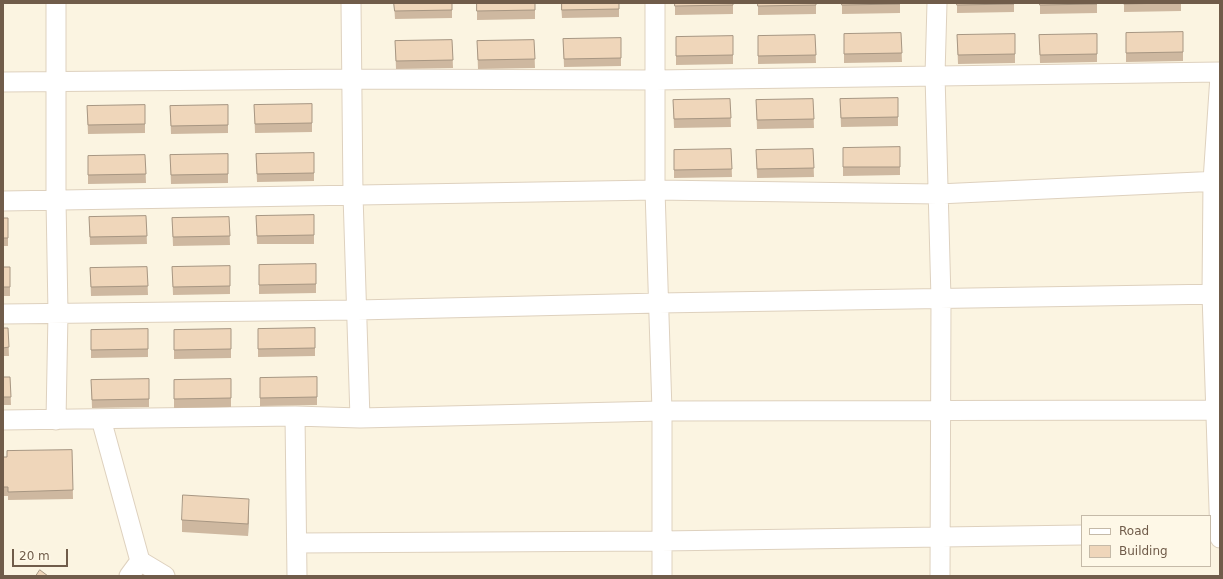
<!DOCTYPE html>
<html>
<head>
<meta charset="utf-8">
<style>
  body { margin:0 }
  #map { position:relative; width:1223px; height:579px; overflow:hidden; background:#fbf4e1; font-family:"DejaVu Sans",sans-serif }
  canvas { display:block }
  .frame { position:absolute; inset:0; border:4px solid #705c4a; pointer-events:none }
  .legend { position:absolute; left:1081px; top:515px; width:130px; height:52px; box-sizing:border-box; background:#fef8e7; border:1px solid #c5baa8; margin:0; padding:5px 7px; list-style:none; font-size:12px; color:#705c4a }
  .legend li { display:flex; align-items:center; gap:8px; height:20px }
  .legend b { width:20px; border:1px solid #c5baa8 }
  .scale { position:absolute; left:12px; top:549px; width:56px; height:18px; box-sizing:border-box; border:2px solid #705c4a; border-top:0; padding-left:5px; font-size:12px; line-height:14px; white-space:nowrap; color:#705c4a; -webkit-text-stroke:3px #fef8e7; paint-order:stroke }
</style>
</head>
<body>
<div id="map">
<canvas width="1223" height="579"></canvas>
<div class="frame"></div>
<ul class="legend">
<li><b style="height:5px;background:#fff"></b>Road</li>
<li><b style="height:11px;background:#efd6ba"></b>Building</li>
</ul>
<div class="scale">20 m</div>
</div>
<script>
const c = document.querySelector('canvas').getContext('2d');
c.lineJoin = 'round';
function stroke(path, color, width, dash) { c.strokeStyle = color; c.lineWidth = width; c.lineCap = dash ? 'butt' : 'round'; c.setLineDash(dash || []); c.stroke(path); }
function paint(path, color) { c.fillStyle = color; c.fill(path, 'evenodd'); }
const street = new Path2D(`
  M351,3l2,192 7,223
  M655,3v187l7,221v165
  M937,3l-2,72 6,224 -1,277
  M1220,76l-7,105 -1,113 8,244
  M3,82l348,-3 305,1 564,-8
  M3,201l652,-11 283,4 282,-13
  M3,314l354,-4 302,-7 561,-9
  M295,416l2,160
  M101,419l39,142 -11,15
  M3,420l292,-4 65,2 302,-7 558,-1
  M56,420l2,-107 -2,-113v-197
  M297,543l364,-2 421,-6
  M140,561l25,15`);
stroke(street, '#ded1be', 21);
stroke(street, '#fff', 19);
paint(new Path2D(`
  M394,3h58v15l-57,1z
  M477,3h58v16l-58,1z
  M561,3h58v14l-57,1z
  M675,3h58v11l-58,1z
  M758,3h58v11l-58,1z
  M842,3h58v10l-58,1z
  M957,3h57v9l-57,1z
  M1040,3h57v10l-57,1z
  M1124,3h57v8l-57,1z
  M1183,32v29l-57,1v-29z
  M901,33l1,29 -58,1v-29z
  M1015,34v29l-57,1 -1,-29z
  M1097,34v28l-57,1 -1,-28z
  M815,35l1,28 -58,1v-28z
  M733,36v28l-57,1v-28z
  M621,38v28l-57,1 -1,-28z
  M452,40l1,28 -57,1 -1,-28z
  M534,40l1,28 -57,1 -1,-28z
  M898,98v28l-57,1 -1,-28z
  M730,99l1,28 -57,1 -1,-28z
  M813,99l1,29 -57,1 -1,-29z
  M312,104v28l-57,1 -1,-28z
  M145,105v28l-57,1 -1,-28z
  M228,105v28l-57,1 -1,-28z
  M900,147v28l-57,1v-28z
  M731,149l1,28 -58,1v-28z
  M813,149l1,28 -57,1 -1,-28z
  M314,153v28l-57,1 -1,-28z
  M228,154v29l-57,1 -1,-29z
  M145,155l1,28 -58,1v-28z
  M314,215v29h-57l-1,-28z
  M146,216l1,28 -57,1 -1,-28z
  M229,217l1,28 -57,1 -1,-28z
  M3,218h5v28h-5z
  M316,264v29l-57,1v-29z
  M230,266v28l-57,1 -1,-28z
  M3,267h7v29h-7z
  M147,267l1,28 -57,1 -1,-28z
  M3,328h5l1,28h-6z
  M315,328v28l-57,1v-28z
  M148,329v28l-57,1v-28z
  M231,329v29l-57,1v-29z
  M3,377h7l1,28h-8z
  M317,377v28l-57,1v-28z
  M149,379v28l-57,1 -1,-28z
  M231,379v28l-57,1v-28z
  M72,450l1,49 -65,1v-4h-5v-39h4v-6z
  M249,511l-1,25 -66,-4v-12z`), '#ceb8a0');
paint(new Path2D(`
  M249,499v12l-1,25v-12z`), '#a79682');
const building = new Path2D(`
  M394,3h58v7l-57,1z
  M477,3h58v7l-58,1z
  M562,3h57v6l-57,1z
  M675,3h58v2l-58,1z
  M758,3h58v2l-58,1z
  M842,3h58v1l-58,1z
  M957,3h57v1l-57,1z
  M1040,3h57v1l-57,1z
  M1124,3h44l-44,1z
  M1183,32v20l-57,1v-20z
  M901,33l1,20 -58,1v-20z
  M1015,34v20l-57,1 -1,-20z
  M1097,34v20l-57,1 -1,-20z
  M815,35l1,20 -58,1v-20z
  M733,36v19l-57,1v-19z
  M621,38v20l-57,1 -1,-20z
  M452,40l1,20 -57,1 -1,-20z
  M534,40l1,19 -57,1 -1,-19z
  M898,98v19l-57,1 -1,-19z
  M730,99l1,19 -57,1 -1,-19z
  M813,99l1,20 -57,1 -1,-20z
  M312,104v19l-57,1 -1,-19z
  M145,105v19l-57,1 -1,-19z
  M228,105v20l-57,1 -1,-20z
  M900,147v20h-57v-19z
  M731,149l1,20 -58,1v-20z
  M813,149l1,19 -57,1 -1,-19z
  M314,153v20l-57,1 -1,-20z
  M228,154v20l-57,1 -1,-20z
  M145,155l1,19 -58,1v-19z
  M314,215v20l-57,1 -1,-20z
  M146,216l1,20 -57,1 -1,-20z
  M229,217l1,19 -57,1 -1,-19z
  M3,218h5v20h-5z
  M316,264v20l-57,1v-20z
  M230,266v20l-57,1 -1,-20z
  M3,267h7v20h-7z
  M147,267l1,19 -57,1 -1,-19z
  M3,328h5l1,19 -6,1z
  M315,328v20l-57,1v-20z
  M148,329v20l-57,1v-20z
  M231,329v20l-57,1v-20z
  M3,377h7l1,20h-8z
  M317,377v20l-57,1v-20z
  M149,379v20l-57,1 -1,-20z
  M231,379v19l-57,1v-19z
  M72,450l1,40 -65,2v-5h-5v-30h4v-6z
  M183,495l66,4 -1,25 -66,-4z
  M40,570l8,6h-12z`);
paint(building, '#efd6ba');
stroke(building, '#a79682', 1);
</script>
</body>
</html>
